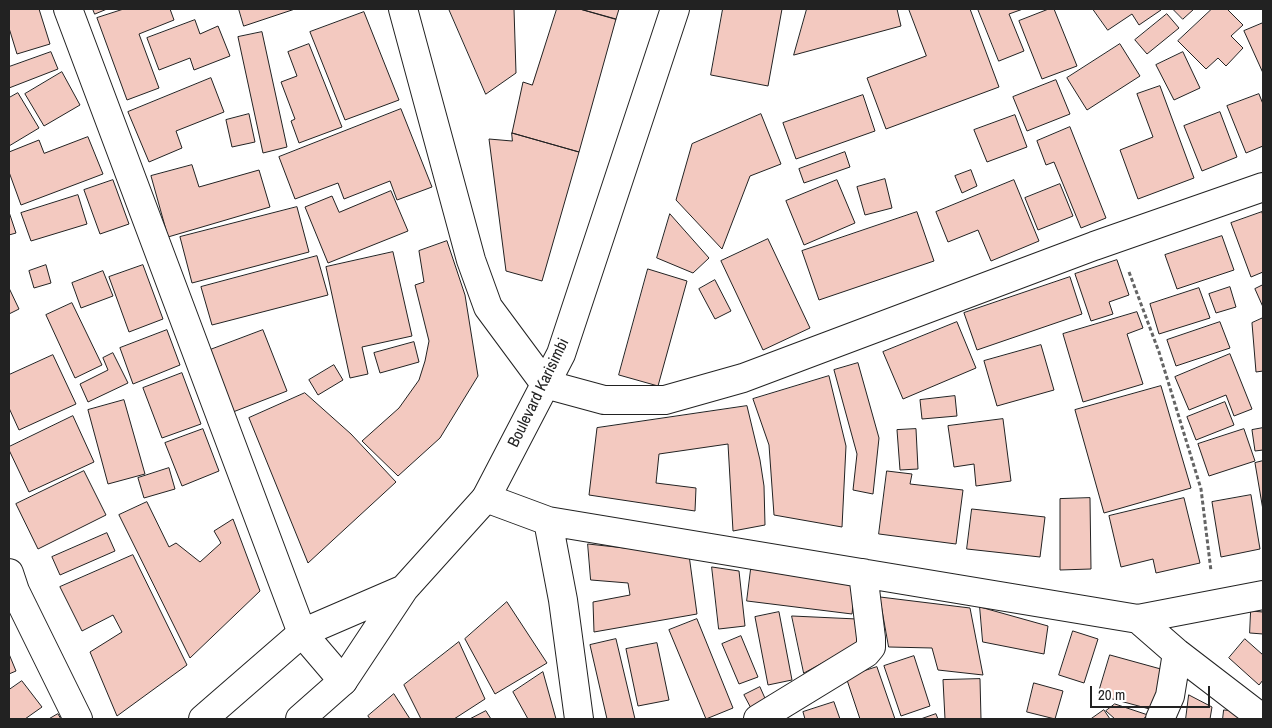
<!DOCTYPE html>
<html>
<head>
<meta charset="utf-8">
<style>
  body { margin:0 }
  #map { position:relative; width:1272px; height:728px; overflow:hidden; background:#fff; font-family:"Archivo Narrow",sans-serif }
  canvas { display:block }
  .frame { position:absolute; inset:0; border:10px solid #222; pointer-events:none }
  .scale { position:absolute; left:1090px; top:686px; width:120px; height:22px; box-sizing:border-box; border:2px solid #222; border-top:0; padding-left:6px; font-size:15px; line-height:18px; white-space:nowrap; color:#222; -webkit-text-stroke:4px #fff; paint-order:stroke }
</style>
</head>
<body>
<div id="map">
<canvas width="1272" height="728"></canvas>
<div class="frame"></div>
<div class="scale">20 m</div>
</div>
<script>
const c = document.querySelector('canvas').getContext('2d');
c.lineJoin = 'round';
function paint(path, color) { c.fillStyle = color; c.fill(path, 'evenodd'); }
function stroke(path, color, width, dash) { c.strokeStyle = color; c.lineWidth = width; c.lineCap = dash ? 'butt' : 'round'; c.setLineDash(dash || []); c.stroke(path); }
function label(font, color, halo, rows, align = 'center') {
  c.font = font + ' "Archivo Narrow",sans-serif'; c.lineWidth = 4; c.setLineDash([]); c.textBaseline = 'middle'; c.strokeStyle = halo; c.fillStyle = color; for (const [text, x, y, turn = 0] of rows) {
    c.save(); c.translate(x, y); c.rotate((+turn || 0) * Math.PI / 180); c.textAlign = isNaN(turn) ? turn : align; if (halo) c.strokeText(text, 0, 0); c.fillText(text, 0, 0); c.restore();
  }
}
const building = new Path2D(`
  M13,9h26l11,35 -33,10 -8,-26v-18z
  M93,9h14l-12,5z
  M124,9h46l4,11 -35,14 20,54 -32,12 -30,-82z
  M239,9h56l-51,17z
  M449,9h65l2,64 -30,21z
  M557,9h23l36,10 -37,133 -67,-19 11,-51 9,3z
  M580,9h39l-3,10z
  M723,9h59l-14,77 -57,-11z
  M807,9h90l4,17 -107,29z
  M909,9h61l29,78 -113,42 -19,-51 59,-22z
  M978,9h45l-14,5 15,37 -25,10z
  M1049,9h5l23,57 -35,13 -23,-58z
  M1093,9h66l2,1 -22,15 -7,-11 -24,16z
  M1173,9h21l-11,10z
  M1212,9h15l16,16 -12,11 12,12 -17,18 -8,-8 -12,11 -28,-28z
  M364,12l35,88 -54,20 -35,-88z
  M1167,14l12,14 -32,26 -12,-14z
  M195,20l5,14 18,-8 12,30 -36,14 -4,-12 -31,12 -12,-32z
  M1263,23v50l-19,-42z
  M262,32l25,115 -24,6 -25,-116z
  M309,44l33,83 -43,16 -8,-22 4,-2 -14,-37 16,-6 -9,-24z
  M1120,44l20,32 -53,34 -20,-32z
  M51,52l7,17 -49,19v-21z
  M1183,52l17,36 -26,12 -18,-35z
  M62,72l18,33 -36,21 -19,-32z
  M211,78l13,34 -48,19 6,17 -33,14 -21,-50z
  M1056,80l14,34 -43,17 -14,-34z
  M1160,86l34,92 -56,21 -18,-49 33,-13 -16,-43z
  M18,93l21,35 -30,18v-48z
  M1259,94l4,10v42l-17,7 -19,-47z
  M863,95l12,36 -79,28 -13,-36z
  M401,109l31,78 -35,13 -7,-19 -46,18 -6,-16 -43,16 -16,-42z
  M1220,112l17,45 -35,14 -18,-45z
  M249,114l6,28 -23,5 -6,-27z
  M761,114l20,50 -31,12 -28,73 -46,-49 16,-56z
  M1015,115l12,32 -40,15 -13,-32z
  M1070,127l36,91 -25,10 -27,-66 -8,3 -9,-24z
  M512,133l67,19 -37,129 -36,-10 -17,-132 23,2z
  M88,137l15,37 -82,31 -12,-33v-20l30,-12 5,13z
  M845,152l5,15 -46,16 -5,-14z
  M192,165l7,22 60,-17 11,37 -102,30 -17,-61z
  M971,170l6,16 -15,7 -7,-17z
  M885,179l7,29 -27,7 -8,-28z
  M113,180l16,44 -29,10 -16,-44z
  M837,180l18,43 -51,22 -18,-44z
  M1014,180l25,61 -48,20 -13,-31 -30,12 -12,-30z
  M1060,184l13,32 -35,14 -13,-32z
  M391,191l17,40 -80,32 -23,-56 27,-11 7,16z
  M78,195l9,29 -56,17 -10,-28z
  M297,207l12,45 -117,31 -12,-46z
  M9,212l7,21 -7,2z
  M917,212l17,49 -115,39 -17,-49z
  M1262,212l1,4v56l-12,5 -20,-54z
  M670,214l39,44 -16,15 -36,-15z
  M1222,236l12,34 -57,19 -12,-34z
  M768,239l42,89 -47,22 -42,-89z
  M447,241l18,54 13,81 -38,62 -42,38 -36,-35 37,-33 20,-28 6,-19 4,-20 -14,-56 9,-3 -5,-31z
  M393,252l19,84 -50,11 6,27 -18,4 -24,-111z
  M317,256l11,39 -116,30 -11,-38z
  M1117,260l12,35 -20,7 4,12 -22,7 -16,-47z
  M46,265l5,18 -17,5 -5,-17z
  M143,265l20,54 -34,13 -20,-55z
  M648,269l39,12 -29,105 -39,-11z
  M103,271l10,25 -32,12 -9,-25z
  M1070,277l12,37 -105,36 -13,-37z
  M715,280l16,31 -16,8 -16,-30z
  M1263,285v22l-8,-18z
  M1230,287l6,20 -20,6 -7,-19z
  M9,288l10,21 -10,5z
  M1199,288l11,30 -51,16 -9,-30z
  M72,303l30,62 -27,13 -29,-63z
  M1137,312l6,16 -16,6 16,50 -60,18 -20,-68z
  M1263,318v53l-7,1 -4,-49z
  M957,322l19,46 -73,31 -20,-47z
  M1220,322l10,26 -54,18 -9,-26z
  M167,330l13,35 -47,19 -13,-36z
  M263,330l24,61 -54,21 -23,-62z
  M414,342l5,20 -39,11 -6,-20z
  M1041,345l13,45 -57,16 -13,-45z
  M113,353l15,30 -40,19 -8,-18 28,-14 -5,-12z
  M1230,354l22,55 -18,7 -8,-21 -37,15 -14,-33z
  M53,355l23,49 -57,26 -10,-22v-33z
  M858,363l21,75 -6,56 -20,-4 4,-36 -23,-84z
  M334,365l9,15 -25,15 -9,-15z
  M182,373l19,51 -39,14 -19,-50z
  M829,376l17,70 -4,81 -68,-12 -5,-70 -16,-46z
  M1161,386l30,102 -87,25 -29,-103z
  M305,393l46,41 45,48 -88,81 -59,-145z
  M955,396l2,20 -35,3 -2,-19z
  M124,400l21,74 -37,10 -20,-74z
  M1225,402l9,23 -38,15 -9,-23z
  M747,406l13,54 4,26 1,39 -32,6 -5,-87 -69,10 -3,29 40,5 -1,23 -106,-16 8,-67z
  M73,416l21,46 -65,30 -20,-42v-3z
  M1003,419l8,62 -35,5 -2,-22 -20,3 -6,-41z
  M1263,428v22l-8,1 -3,-21z
  M203,429l16,42 -37,15 -17,-43z
  M916,429l2,40 -18,1 -3,-40z
  M1244,429l11,32 -46,15 -11,-32z
  M1263,461v49l-8,-47z
  M169,468l6,21 -31,9 -6,-20z
  M84,471l22,44 -68,34 -22,-45z
  M887,471l25,3 -2,10 53,6 -7,54 -77,-10z
  M1251,495l9,54 -39,8 -9,-55z
  M1090,498l1,71 -31,1v-71z
  M1184,498l16,65 -44,10 -3,-14 -32,8 -12,-51z
  M147,502l22,45 7,-4 24,19 21,-19 -7,-12 19,-12 27,72 -70,67 -71,-143z
  M972,509l73,8 -5,40 -73,-8z
  M107,533l8,18 -55,24 -8,-18z
  M588,544l101,11 8,59 -103,18 -1,-30 37,-7 -2,-12 -37,-3z
  M133,555l54,110 -70,51 -27,-64 32,-20 -9,-17 -31,16 -22,-44z
  M712,567l27,4 6,55 -26,3z
  M751,569l105,13 -4,32 -105,-13z
  M880,597l90,11 13,67 -45,-5 -6,-22 -43,-1z
  M507,602l40,61 -52,31 -30,-55z
  M980,607l68,19 -4,28 -61,-12z
  M1251,611l12,1v22l-13,-1z
  M779,612l13,68 -24,5 -13,-68z
  M792,616l65,3 4,23 -57,31z
  M697,619l36,89 -27,11 -37,-89z
  M1073,631l25,8 -14,44 -25,-8z
  M741,636l17,41 -19,7 -17,-40z
  M616,639l19,80h-28l-17,-74z
  M1245,639l18,16v25l-4,5 -30,-27z
  M459,642l26,57 -31,20h-33l-17,-34z
  M657,643l12,57 -31,6 -12,-57z
  M9,654l7,17 -7,3z
  M1110,655l58,16 -11,40 -59,-16z
  M914,656l16,50 -29,10 -17,-50z
  M877,667l18,52h-35l-14,-42z
  M543,672l13,47h-28l-15,-27z
  M980,679l1,40h-36l-2,-39z
  M22,681l20,26 -17,12h-16v-29z
  M1034,683l29,8 -8,28 -28,-7z
  M760,687l8,18 -15,7 -9,-17z
  M394,694l16,25h-40l-2,-3z
  M1189,695l23,12 -2,12h-24z
  M834,702l6,17h-35l-2,-7z
  M1115,704l33,11 -5,4h-28l-9,-8z
  M1104,710l6,9h-19z
  M1224,710l25,2 -1,7h-25z
  M486,711l5,8h-21z
  M58,714l3,5h-12z
  M936,714l2,5h-17z`);
paint(building, '#f3c9c0');
stroke(building, '#222', 1);
const minor = new Path2D(`
  M68,9l234,624 41,48
  M403,9l68,251 17,47 57,77 59,16h61l78,-22 351,-132 169,-59
  M486,498l62,23 590,98 125,-24
  M548,521l15,79 16,119
  M9,573l6,18 63,128
  M1138,619l39,34 86,66
  M758,719l108,-66 5,-6v-9l-8,-65
  M1160,719l10,-23 7,-43`);
const primary = new Path2D(`
  M203,719l99,-86 102,-44
  M300,719l43,-38 61,-92 82,-91 75,-144 114,-345`);
stroke(minor, '#222', 30);
stroke(primary, '#222', 30);
stroke(new Path2D(`
  M1129,272l30,80 42,137 10,82`), '#646464', 3, [4, 2.5]);
stroke(minor, '#fff', 28);
stroke(primary, '#fff', 28);
label('16px', '#222', '#fff', [
  ["Boulevard Karisimbi",539,393,-64]
]);
</script>
</body>
</html>
